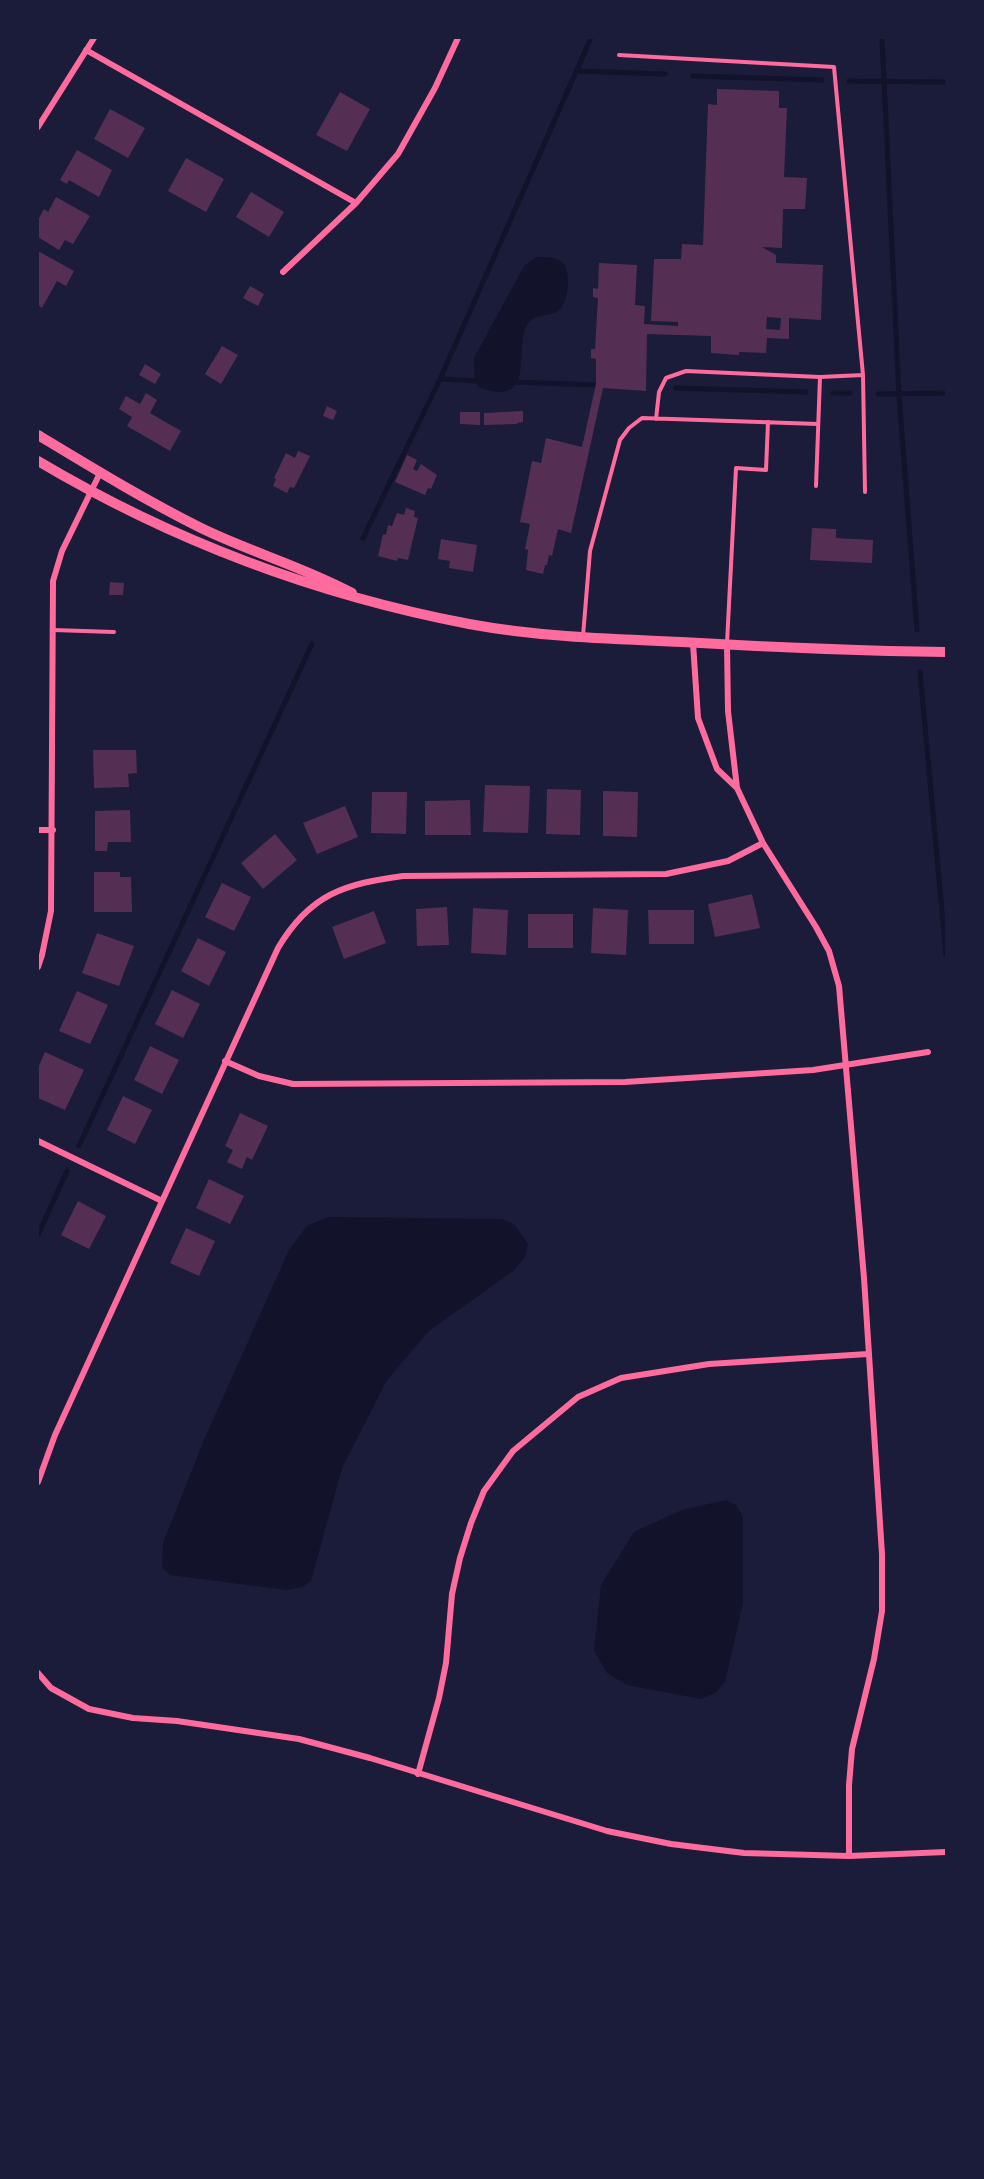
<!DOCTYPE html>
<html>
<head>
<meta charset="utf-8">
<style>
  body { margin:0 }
  #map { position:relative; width:984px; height:2179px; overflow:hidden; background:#1b1b3a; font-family:Montserrat,sans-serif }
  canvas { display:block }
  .frame { position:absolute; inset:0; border:39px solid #1b1b3a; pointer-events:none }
</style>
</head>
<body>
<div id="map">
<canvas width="984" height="2179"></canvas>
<div class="frame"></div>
</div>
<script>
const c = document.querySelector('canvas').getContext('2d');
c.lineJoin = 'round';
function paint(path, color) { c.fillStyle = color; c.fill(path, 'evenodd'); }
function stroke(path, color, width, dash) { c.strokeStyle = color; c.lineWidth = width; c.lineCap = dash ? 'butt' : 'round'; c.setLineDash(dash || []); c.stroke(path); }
paint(new Path2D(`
  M536,257c10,0 19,-1 27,6 8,8 6,40 -4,47 -9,8 -25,2 -32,15 -14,25 11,84 -49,62l-4,-12v-17l50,-92z
  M328,1217l174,2 12,5 14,20 -3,13 -12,14 -84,60 -42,49 -45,88 -31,113 -9,6 -15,3 -117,-15 -8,-8 1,-24 41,-103 85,-190 18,-24z
  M726,1500l10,5 7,12v86l-18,79 -10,11 -14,6 -74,-14 -20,-12 -13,-23 7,-65 33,-53 48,-22z`), '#12122b');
stroke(new Path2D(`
  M882,38l17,357 18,235
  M576,71l89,3
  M693,76l129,4
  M849,81l97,1
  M440,379l40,2
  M511,382l89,3
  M676,388l130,4
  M833,393h17
  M878,394l68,-1
  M363,538l77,-159 151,-341
  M920,672l26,283
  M79,1146l233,-502
  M38,1235l29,-64`), '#12122b', 5);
paint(new Path2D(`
  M717,89l62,2v17h8l-3,69 23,1 -2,31h-22l-1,39 -20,-1 14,8v8l47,2 -2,55 -32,-2v21l-22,-1 -1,15 -27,-1v3l-28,-2v-17l-64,-2 -1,57 -43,-3 -32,145 -13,-4 -6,27 -3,-1 -2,10h-2l-2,9 -17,-4 2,-20 -3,-1 5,-25 -10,-2 12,-61 9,2 5,-25 36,9 14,-63v-25l-5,-1v-9h4l3,-51 -5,-1v-9l5,1 1,-26 38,2 -2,40 10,1 -1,18 34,2v-4l-27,-1 3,-62h27l1,-15 21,1 5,-141 9,1zM767,317l14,1 -1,12 -14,-1z
  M340,92l30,17 -23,42 -31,-16z
  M110,109l35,19 -17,30 -34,-19z
  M77,150l35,20 -13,27 -30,-17 -2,4 -7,-4z
  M186,158l38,21 -18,33 -38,-21z
  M251,192l33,20 -15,25 -33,-20z
  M56,197l34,19 -17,28 -8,-4 -6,10 -21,-13v-17l6,-11 4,3z
  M38,251l36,20 -8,15 -9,-5 -15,27 -4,-3z
  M250,286l14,8 -6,12 -15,-8z
  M222,346l16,9 -17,29 -16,-10z
  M145,364l16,10 -6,10 -16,-9z
  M146,393l11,7 -7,13 31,18 -11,20 -43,-25 5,-9 -13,-8 7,-13 14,8z
  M327,406l10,5 -4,9 -10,-4z
  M523,411v11l-6,1v1l-33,1v-12z
  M460,412h20v13l-20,-1z
  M298,451l12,5 -16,32 -4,-1 -3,6 -14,-7 3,-7 -2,-1 12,-25 9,5z
  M407,455l10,5 -4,9 4,2 4,-7 16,11 -6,14 -3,-1 -3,7 -30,-13z
  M406,508l9,3 -1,6 4,1 -10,42 -10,-2 -1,3 -19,-5 5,-22 3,1 2,-10 4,1 5,-13 7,2z
  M812,528l24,1v9l37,2 -1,23 -62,-3z
  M441,539l36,6 -4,27 -24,-4 1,-7 -12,-2z
  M110,582l14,1 -1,12h-14z
  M93,750h43l1,23 -9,1 1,13 -35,1z
  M485,785l45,1 -2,47 -45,-1z
  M547,789l34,1 -1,45 -34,-1z
  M603,791l35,1 -1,45 -34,-1z
  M372,792h35l-1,42 -35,-1z
  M470,800l1,35h-46v-34z
  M345,806l13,31 -41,17 -14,-31z
  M130,810l1,32h-23l-1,9h-12v-40z
  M275,834l22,26 -34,29 -22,-26z
  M94,872h26v5h11l1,35h-38z
  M222,883l29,14 -17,34 -29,-14z
  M752,894l8,34 -45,9 -7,-33z
  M447,907l2,38 -32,1 -1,-37z
  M473,908l35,2 -2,45 -35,-2z
  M593,908l35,2 -2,45 -35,-2z
  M648,910h46v34h-45z
  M374,911l12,32 -42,16 -12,-32z
  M528,914h45v34h-45z
  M97,933l37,13 -15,40 -37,-13z
  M198,938l28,14 -17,34 -28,-15z
  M172,990l28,14 -17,34 -28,-14z
  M77,991l31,14 -18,39 -31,-13z
  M150,1046l29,14 -17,34 -28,-14z
  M45,1052l39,18 -19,40 -27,-12v-30z
  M123,1096l29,14 -17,34 -28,-14z
  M240,1113l28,13 -16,34 -5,-3 -5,12 -15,-7 6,-12 -8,-4z
  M209,1179l35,17 -14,28 -34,-16z
  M78,1201l28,15 -17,33 -28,-14z
  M186,1228l29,13 -16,35 -29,-13z`), '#542f53');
stroke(new Path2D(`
  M619,55l215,12 29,308 2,117
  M656,419l3,-27 7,-14 20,-7 134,6 43,-2
  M816,486l4,-109
  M53,630l61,2
  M583,636l7,-85 30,-111 9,-12 13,-10 176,6
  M727,643l9,-175 30,2 2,-48`), '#ff6b9d', 4);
stroke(new Path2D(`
  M86,50l270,153
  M38,127l56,-89
  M283,272l73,-69 42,-49 37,-66 23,-50
  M693,643l5,75 19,51 20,19
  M727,645l1,66 9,77 26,55 53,84 13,24 10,35 25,292 18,276v57l-8,48 -22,90 -3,36v71
  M38,830h15
  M38,967l4,-12 9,-44 2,-330 9,-30 38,-78
  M225,1061l34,15 34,8 332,-2 188,-12 115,-18
  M38,1141l124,60
  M38,1482l17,-47 223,-487c32,-54 66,-64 125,-72l263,-2 62,-13 35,-18
  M38,1673l13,15 38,21 44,9 44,3 122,18 71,19 237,73 64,13 73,9 105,3 97,-4
  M418,1774l21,-76 7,-35 6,-69 8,-36 11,-35 13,-32 29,-40 65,-54 43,-19 88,-14 159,-10`), '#ff6b9d', 6);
stroke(new Path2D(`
  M38,435c53,32 107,65 163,93 49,24 103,39 151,65
  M38,461c133,79 279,134 431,163 70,13 142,15 213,18 88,5 176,9 264,10`), '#ff6b9d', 10);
</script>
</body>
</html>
